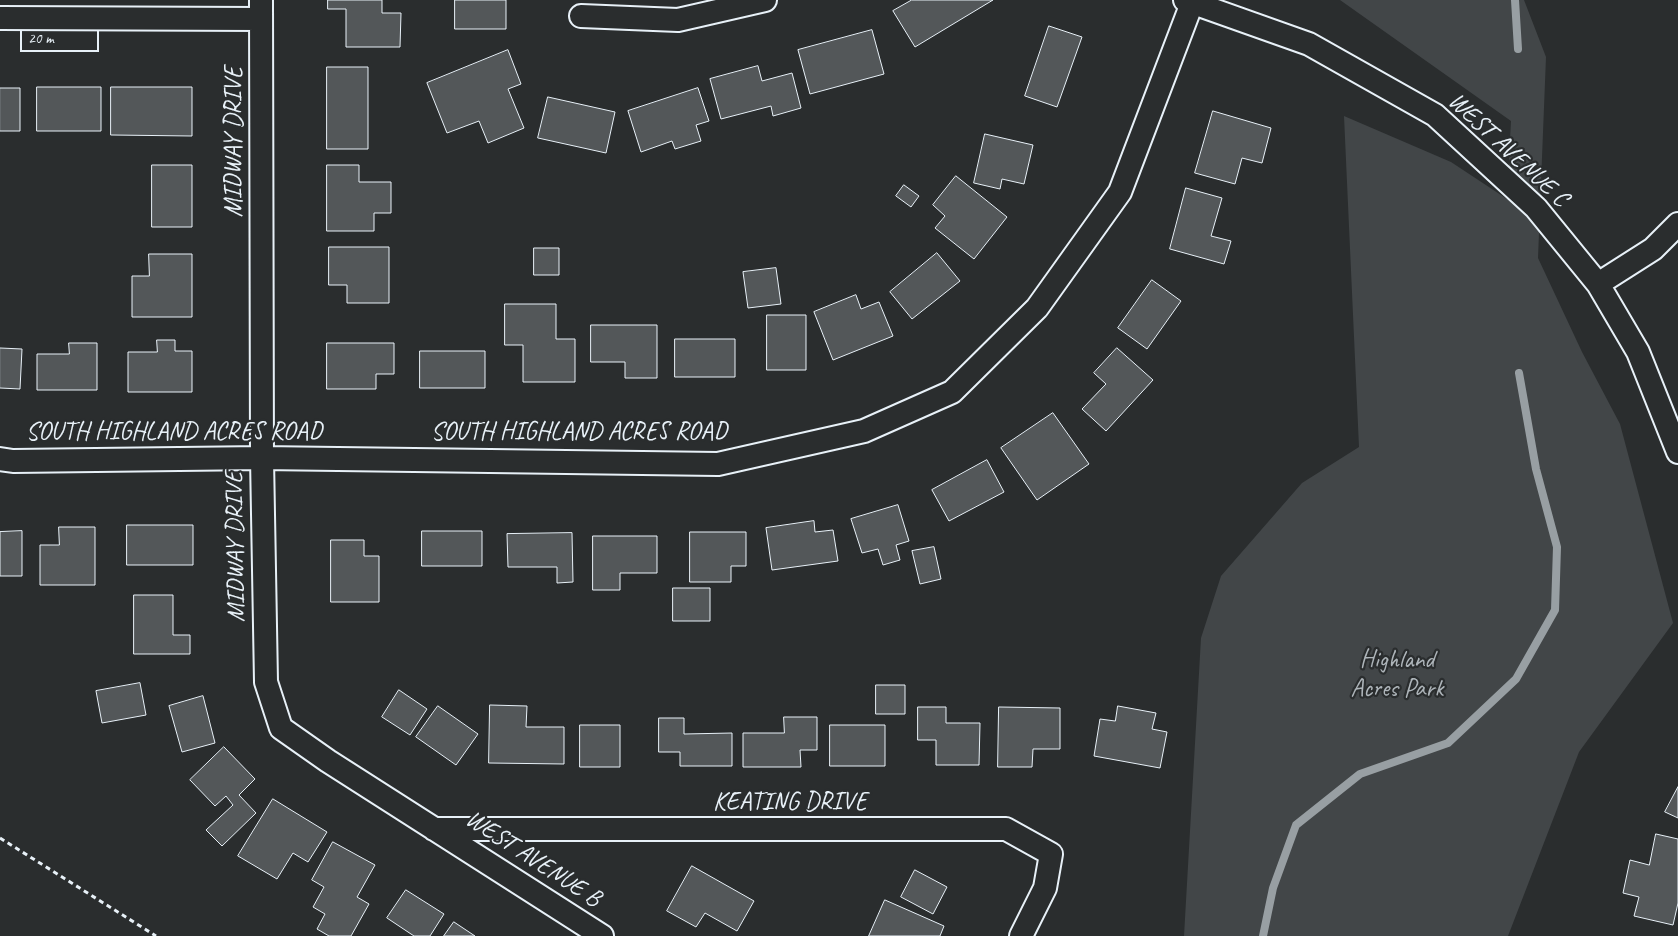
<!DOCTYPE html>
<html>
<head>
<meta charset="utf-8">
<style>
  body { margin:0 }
  #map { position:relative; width:1678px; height:936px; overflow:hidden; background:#2a2d2e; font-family:Caveat,sans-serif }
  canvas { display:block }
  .scale { position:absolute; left:20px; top:30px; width:79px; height:22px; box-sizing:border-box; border:2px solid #e8f1f8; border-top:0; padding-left:6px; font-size:15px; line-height:18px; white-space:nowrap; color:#e8f1f8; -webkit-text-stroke:4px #2a2d2e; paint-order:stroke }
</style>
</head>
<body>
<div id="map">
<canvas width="1678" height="936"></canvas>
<div class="scale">20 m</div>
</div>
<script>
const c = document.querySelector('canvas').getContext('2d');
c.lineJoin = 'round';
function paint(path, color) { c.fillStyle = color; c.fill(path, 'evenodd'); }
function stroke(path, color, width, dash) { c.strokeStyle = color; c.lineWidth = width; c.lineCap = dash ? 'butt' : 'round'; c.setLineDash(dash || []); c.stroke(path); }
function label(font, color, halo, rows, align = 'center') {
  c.font = font + ' Caveat,sans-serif'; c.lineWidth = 4.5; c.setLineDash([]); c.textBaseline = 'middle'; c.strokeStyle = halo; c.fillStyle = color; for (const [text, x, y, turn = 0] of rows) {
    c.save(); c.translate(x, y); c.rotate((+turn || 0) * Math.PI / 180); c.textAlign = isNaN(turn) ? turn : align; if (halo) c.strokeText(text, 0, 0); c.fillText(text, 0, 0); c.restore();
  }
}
paint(new Path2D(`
  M1340,0h184l22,57 -8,201 44,94 38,72 53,199 -94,129 -71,184h-324l17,-298 20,-62 81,-93 57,-36 -15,-331 107,46 56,37 4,-78z`), '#424648');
stroke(new Path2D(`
  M1515,0l3,49
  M1263,936l10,-48 23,-63 64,-51 88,-31 68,-64 39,-69 2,-63 -21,-78 -17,-96`), '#989fa3', 8);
const building = new Path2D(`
  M328,0h54v13h19l-1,34h-54v-38h-18z
  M455,0h51v29h-51z
  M912,0h81l-78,47 -22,-36z
  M1049,26l33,11 -25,70 -32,-11z
  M872,30l12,44 -74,20 -12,-44z
  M508,50l13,34 -13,5 16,39 -36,15 -9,-22 -32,12 -20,-50z
  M758,66l4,15 30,-8 9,35 -28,8 -2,-10 -50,13 -11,-40z
  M327,67h41v82h-41z
  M37,87h64v44h-64z
  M111,87h81v49l-81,-1z
  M0,88h20v43h-20z
  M698,88l11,33 -13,4 5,16 -26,8 -3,-8 -31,11 -13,-41z
  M548,97l67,15 -9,41 -68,-15z
  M1213,111l58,17 -9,35 -20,-5 -7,26 -40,-11z
  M985,134l48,11 -9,39 -22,-5 -2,10 -26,-6z
  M152,165h40v62h-40z
  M327,165h32v17h32v31h-17v18h-47z
  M956,176l51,41 -33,42 -39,-31 10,-12 -12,-11z
  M904,185l15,11 -8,11 -15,-11z
  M1186,188l36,10 -11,38 20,5 -7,23 -54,-15z
  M329,247h60v56h-42v-18h-18z
  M534,248h25v27h-25z
  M937,253l23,28 -48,38 -22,-27z
  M149,254h43v63h-60v-41h17z
  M776,268l5,36 -33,4 -5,-36z
  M1152,280l29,21 -34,48 -29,-21z
  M856,295l5,14 18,-7 14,34 -60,24 -19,-48z
  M505,304h51v35h19v43h-52v-37h-18z
  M767,315h39v55h-39z
  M591,325h66v53h-32v-16h-34z
  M675,339h60v38h-60z
  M157,340h18v11h17v41h-64v-40h29z
  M69,343h28v47h-60v-36h32z
  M327,343h67v31h-18v15h-49z
  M0,348l22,1 -2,40 -20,-1z
  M1117,348l36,32 -47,51 -24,-22 24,-25 -12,-11z
  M420,351h65v37h-65z
  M1053,413l36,51 -52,36 -36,-52z
  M987,460l17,32 -55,29 -17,-31z
  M898,505l11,36 -13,4 4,15 -17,5 -5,-16 -16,4 -11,-34z
  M814,521l1,11 18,-2 5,31 -66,9 -6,-42z
  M127,525h66v40h-66z
  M59,527h36v58h-55v-40h19z
  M22,531v45h-22v-44z
  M422,531h60v35h-60z
  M690,532h56v34h-15v16h-41z
  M572,533l1,49 -16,1v-16h-49l-1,-33z
  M593,536h64v37h-37v17h-27z
  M331,540h33v16h15v46h-48z
  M934,547l7,32 -21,5 -8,-33z
  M673,588h37v33h-37z
  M134,595h39v40h17v19h-56z
  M140,683l6,32 -44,8 -6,-32z
  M876,685h29v29h-29z
  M399,690l28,19 -17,26 -28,-18z
  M203,696l12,47 -33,9 -13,-46z
  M490,705l37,1 -1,21h38v37l-75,-1z
  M438,706l40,28 -22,31 -40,-28z
  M1118,706l38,7 -4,16 15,3 -7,36 -66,-12 6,-37 15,2z
  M918,707h28v16h34l-1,42h-43v-25h-18z
  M999,707l61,1v41h-27l-1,18h-34z
  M784,717h33v33h-17l1,17h-58v-34h41z
  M659,718h25v16l48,-1v33h-52v-14h-21z
  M580,725h40v42h-40z
  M830,725h55v41h-55z
  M224,747l31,32 -16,16 17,18 -34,33 -16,-16 27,-25 -7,-9 -11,10 -25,-26z
  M1678,787v31l-13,-6z
  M273,799l54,33 -19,30 -15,-9 -16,26 -39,-23z
  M1656,834l22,5v64l-5,22 -39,-9 5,-19 -16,-4 7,-33 19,5z
  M333,842l42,23 -18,32 12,7 -18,32h-22l-12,-7 8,-15 -12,-7 11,-20 -12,-7z
  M692,866l62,35 -17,30 -32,-18 -9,14 -29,-16z
  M915,870l32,17 -14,27 -32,-17z
  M406,890l38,24 -14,22h-16l-27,-18z
  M885,900l59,26 -4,10h-71z
  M454,922l21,14h-31z`);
paint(building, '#535759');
stroke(building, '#e8f1f8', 1);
const street = new Path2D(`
  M261,0l1,458 4,224 15,46 47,33 274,175
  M1185,0l124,44 126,71 101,93 62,76 40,68 40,100
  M581,16l97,4 87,-20
  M0,18l261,1
  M1598,284l55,-35 25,-25
  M0,459l13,2 249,-3 456,6 146,-33 88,-39 85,-84 83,-116 72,-189
  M434,829h572l45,25 -6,34 -24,48`);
stroke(street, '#e8f1f8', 26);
stroke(new Path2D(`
  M0,838l156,98`), '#e8f1f8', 3, [5, 4]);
stroke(street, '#2a2d2e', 22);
label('25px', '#e8f1f8', '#2a2d2e', [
  ["MIDWAY DRIVE",234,142,-90],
  ["WEST AVENUE C",1508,150,43],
  ["SOUTH HIGHLAND ACRES ROAD",174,432],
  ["SOUTH HIGHLAND ACRES ROAD",579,432],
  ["MIDWAY DRIVE",236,547,-91],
  ["KEATING DRIVE",790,802],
  ["WEST AVENUE B",533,859,33]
]);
label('25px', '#aeb5ba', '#2a2d2e', [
  ["Highland",1397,660],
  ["Acres Park",1397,689]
]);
</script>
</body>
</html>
